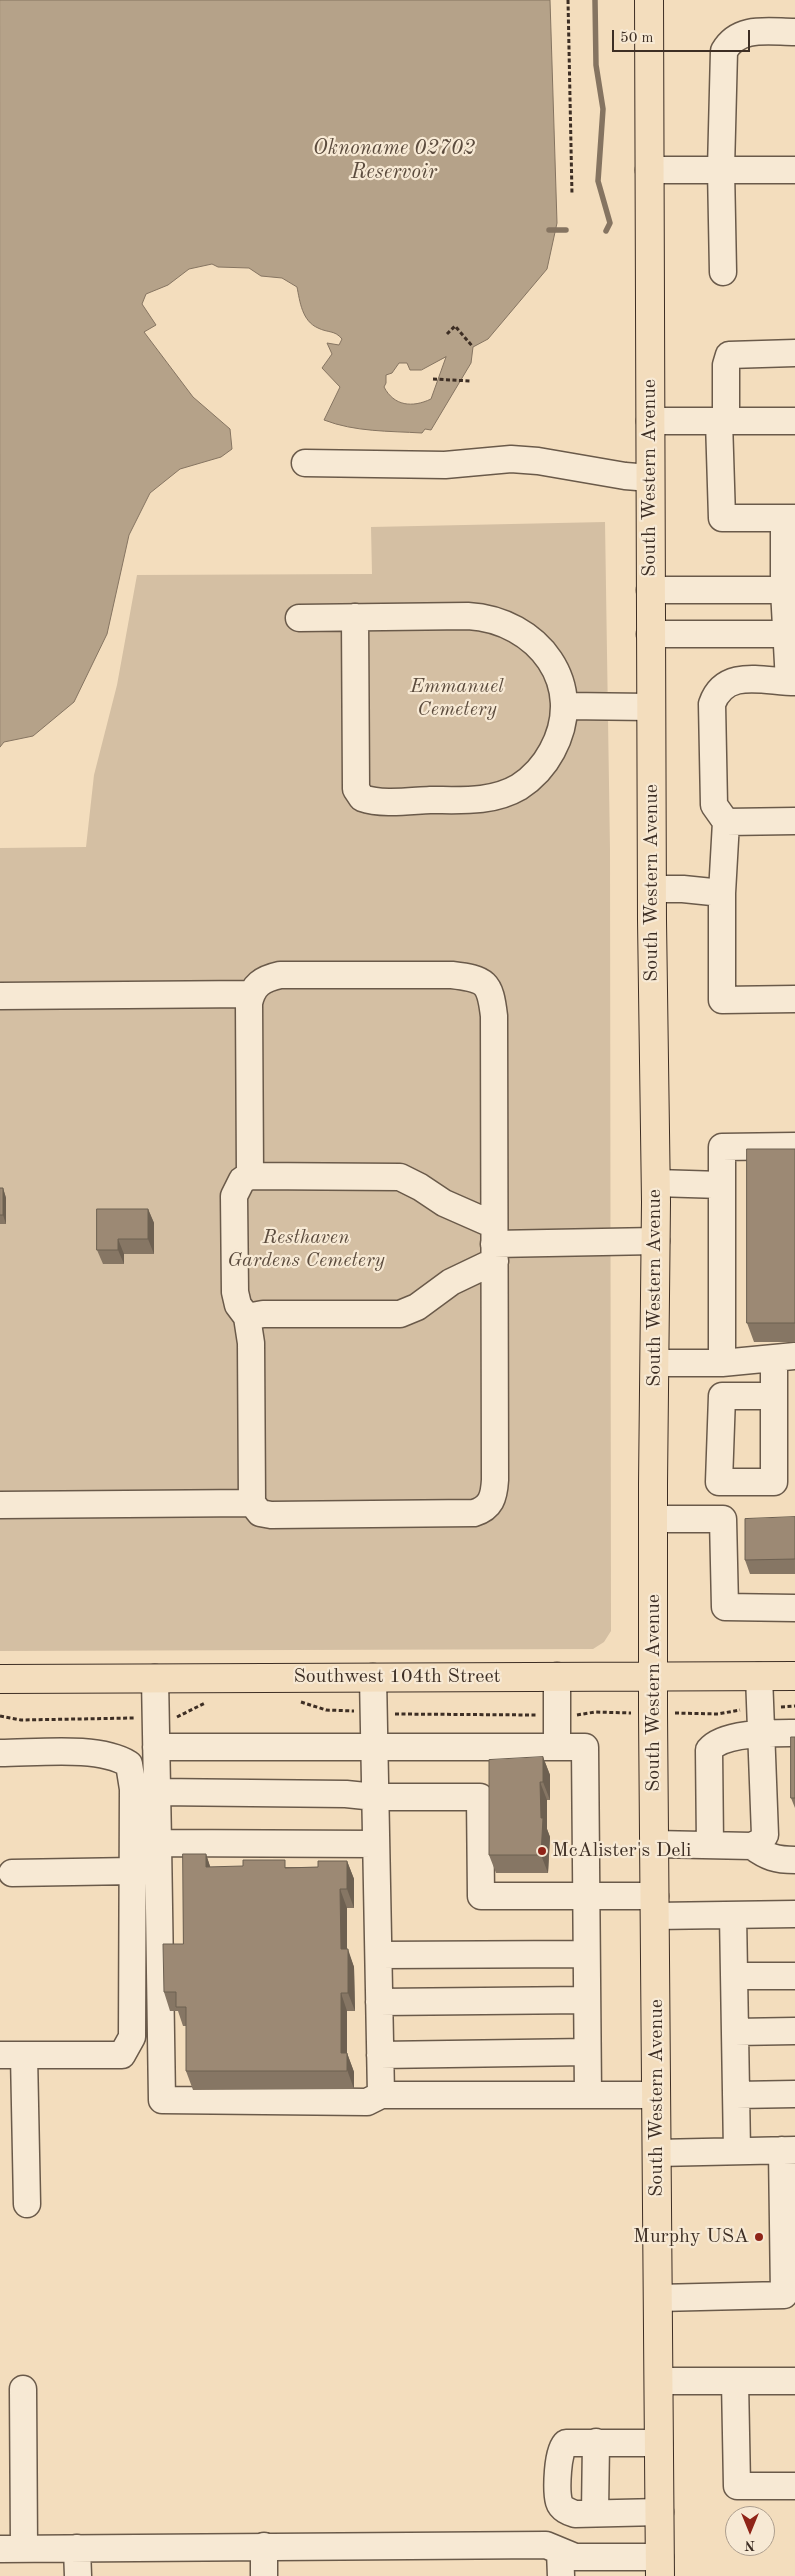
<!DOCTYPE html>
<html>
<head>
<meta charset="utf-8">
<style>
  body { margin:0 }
  #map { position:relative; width:795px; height:2576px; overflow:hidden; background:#f3ddbd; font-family:"Old Standard TT",serif }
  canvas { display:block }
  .north { position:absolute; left:725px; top:2506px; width:50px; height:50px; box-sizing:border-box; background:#f7e9d4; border:1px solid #ad9e8e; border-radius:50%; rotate:180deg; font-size:14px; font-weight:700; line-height:20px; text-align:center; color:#3d2e24 }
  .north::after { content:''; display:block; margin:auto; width:18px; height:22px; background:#8f2418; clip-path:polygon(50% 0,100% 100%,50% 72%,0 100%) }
  .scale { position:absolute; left:612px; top:30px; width:138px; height:22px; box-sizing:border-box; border:2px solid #3d2e24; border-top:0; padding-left:6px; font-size:15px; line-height:18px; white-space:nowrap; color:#3d2e24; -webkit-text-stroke:4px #f7e9d4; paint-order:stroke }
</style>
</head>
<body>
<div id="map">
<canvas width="795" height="2576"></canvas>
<div class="north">N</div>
<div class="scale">50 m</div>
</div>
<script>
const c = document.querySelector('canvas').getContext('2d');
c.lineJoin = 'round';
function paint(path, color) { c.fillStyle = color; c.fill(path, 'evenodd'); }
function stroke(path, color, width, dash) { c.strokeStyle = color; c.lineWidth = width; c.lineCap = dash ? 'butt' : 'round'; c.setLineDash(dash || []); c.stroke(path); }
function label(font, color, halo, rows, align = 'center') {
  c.font = font + ' "Old Standard TT",serif'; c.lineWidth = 4.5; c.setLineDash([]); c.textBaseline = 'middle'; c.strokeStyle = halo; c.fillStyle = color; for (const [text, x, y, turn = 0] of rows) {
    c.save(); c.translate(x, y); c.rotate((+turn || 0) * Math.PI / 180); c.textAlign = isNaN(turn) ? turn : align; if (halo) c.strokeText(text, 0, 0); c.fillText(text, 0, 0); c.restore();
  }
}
paint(new Path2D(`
  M605,522l5,328 1,781 -7,11 -11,7 -593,2v-803l86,-1 8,-72 23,-90 20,-110 235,-1 -1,-47z`), '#d4bfa3');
const water = new Path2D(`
  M0,0h550l7,223 -10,46 -59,70 -15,8 -2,16 -40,67 -6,-1 -3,4c-33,-2 -67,-1 -98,-13l16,-33 -18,-19 10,-14 -5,-11 12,2 3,-6c-7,-9 -14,-6 -24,-11 -16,-7 -18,-26 -21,-41l-15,-9 -21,-2 -12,-8 -31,-1 -6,-3 -23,5 -21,16 -22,9 -4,10 14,21 -12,7 49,65 37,32 2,20 -11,8 -41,12 -30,24 -21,42 -22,99 -33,68 -41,34 -29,6 -4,5zM446,357l-15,42c-19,9 -37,7 -47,-12l2,-4v-8l6,-2 7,-10h8l3,7h11z`);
paint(water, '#b5a289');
stroke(water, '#857461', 1);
stroke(new Path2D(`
  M595,0l1,65 7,44 -5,72 12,42 -4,8
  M549,230h17`), '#857461', 5.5);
const minor = new Path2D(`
  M649,170h146
  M723,272l-2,-103 3,-118c15,-26 45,-19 71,-19
  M650,421h145
  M719,421l3,97h73
  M726,421v-56l3,-10 66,-2
  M305,463l140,2 66,-6 27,2 87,15 25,2
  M784,518v72l5,92
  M650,590h145
  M299,618l169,-2c70,4 120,69 84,135 -8,15 -19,27 -33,36 -27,16 -59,13 -89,13 -21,1 -48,5 -68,-2l-6,-9 -1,-172
  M650,634h145
  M565,706l86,1
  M726,822l-12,-17 -2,-101c13,-37 53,-22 83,-22
  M652,889h31l39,4 4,-71 69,-1
  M722,893v107l73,-1
  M0,996l251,-2
  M250,1176l-1,-173c4,-18 13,-24 31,-28h172c34,4 38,7 42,41l1,464c-1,17 -4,28 -21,33l-203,2 -11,-2 -8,-10 -1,-160 -4,-26 -9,-12 -3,-13 -1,-96 8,-16 8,-4 150,1 20,10 24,16 50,22
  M656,1183l65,2
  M494,1244l162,-3
  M247,1317l16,-3h137l17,-7 34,-25 44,-21
  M774,1358v124h-55l3,-86h52
  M655,1363h67l73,-7
  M722,1363v-216l73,-1
  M0,1505l252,-2
  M653,1519h70l2,88 70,1
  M557,1676v71h28l3,348
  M373,1677l8,418h275
  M155,1678l3,165 218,1
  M156,1747h401
  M0,1753c37,0 98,-8 129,11l4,25 -1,248 -10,18h-122
  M157,1792l189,2 29,3h105l1,99h174
  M158,1843l4,257 205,2 14,-7
  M654,1844l98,2 8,-4 5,-7 -6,-159
  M710,1845l-1,-95c14,-18 64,-17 86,-17
  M752,1846c15,11 24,14 43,14
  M12,1873l121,-2
  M733,1915l4,236
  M655,1916l140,-2
  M379,1955l207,-1
  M734,1976h61
  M379,2002l208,-2
  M735,2032l60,-1
  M24,2055l3,149
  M380,2055l207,-3
  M736,2095l59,-1
  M657,2153l138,-3
  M658,2298l126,-3 -2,-145
  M659,2381h136
  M735,2381l2,105h58
  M23,2389l1,159
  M659,2443h-93c-9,7 -10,48 -7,59 2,7 10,10 16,12l85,-2
  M595,2513l1,-71
  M77,2548l1,28
  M0,2549l546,-4 29,12h85
  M560,2551l1,25
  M264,2576v-30`);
const major = new Path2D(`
  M649,0l3,920 4,282 -3,282v228l7,864
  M0,1679l795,-3`);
stroke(minor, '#6a5a4a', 29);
stroke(major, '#3d2e24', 30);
stroke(new Path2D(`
  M568,0l4,195
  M447,334l8,-8 18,21
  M433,379l37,2
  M301,1702l25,8 28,1
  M781,1707l14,-1
  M675,1713l43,1 22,-4
  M395,1714l141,1
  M577,1715l18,-3 36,1
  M0,1716l21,4 113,-2
  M177,1717l28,-14`), '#3d2e24', 3, [4, 2.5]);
stroke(minor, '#f7e9d4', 26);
stroke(major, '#f3ddbd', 28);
paint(new Path2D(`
  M795,1149v193h-41l-7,-19z
  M0,1188h3l3,10v26h-6z
  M148,1209l6,14v31h-30v10h-21l-6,-14z
  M795,1517v57h-45l-5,-14z
  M795,1737v71l-4,-10z
  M543,1757l7,18v25h-3v29l3,8 -2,36h-52l-7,-18z
  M206,1854l4,13h108l29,-6 7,18v29h-7v41l7,18 1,44h-8v42l7,19v17l-161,1 -7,-19v-45h-3l-5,-15h-8l-6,-19 19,-48z`), '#867664');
paint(new Path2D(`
  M3,1188l3,10v26l-3,-9z
  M148,1209l6,14v31l-6,-15z
  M118,1239l6,15v10l-6,-14z
  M543,1757l7,18v25l-7,-18z
  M540,1782l7,18v29l3,8 -2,36 -7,-18z
  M206,1854l6,18 -6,-5z
  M347,1861l7,18v29l-7,-19z
  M340,1889l7,19v59l-6,-18z
  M348,1949l6,18 1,44 -7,-18z
  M341,1993l6,18v42l7,19v17l-13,-36z`), '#6d6051');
const building = new Path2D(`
  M747,1149h48v174h-48z
  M0,1188h3v27h-3z
  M97,1209h51v30h-30v11h-21z
  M795,1517v42l-50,1v-41z
  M791,1737h4v61h-4z
  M543,1757v25h-3l1,36h2l-2,37h-52v-95z
  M183,1854h23v13l37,-1v-6h42v8l33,-1v-6h29v28h-7l1,60h7v44h-7v60h6v18h-161v-64h-10v-15h-12l-1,-48h20z`);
paint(building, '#9c8974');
stroke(building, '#6d6051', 1);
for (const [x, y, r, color] of [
  [542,1851,5,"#8f2418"],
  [759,2237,5,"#8f2418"]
]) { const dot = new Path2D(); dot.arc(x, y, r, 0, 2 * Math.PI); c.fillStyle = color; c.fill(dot); stroke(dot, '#f7e9d4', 2); }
label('20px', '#3d2e24', '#f7e9d4', [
  ["South Western Avenue",650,478,-90],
  ["South Western Avenue",652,883,-90],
  ["South Western Avenue",655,1288,-90],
  ["Southwest 104th Street",397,1677],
  ["South Western Avenue",654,1693,-90],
  ["South Western Avenue",657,2098,-90]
]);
label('italic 20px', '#5b4b3d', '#f7e9d4', [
  ["Emmanuel",457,687],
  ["Cemetery",457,710],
  ["Resthaven",306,1238],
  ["Gardens Cemetery",306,1261]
]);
label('20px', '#3d2e24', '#f7e9d4', [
  ["McAlister's Deli",552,1851],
  ["Murphy USA",749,2237,"right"]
], 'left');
label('italic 21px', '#5b4b3d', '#f7e9d4', [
  ["Oknoname 02702",394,148],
  ["Reservoir",394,172]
]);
</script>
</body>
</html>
